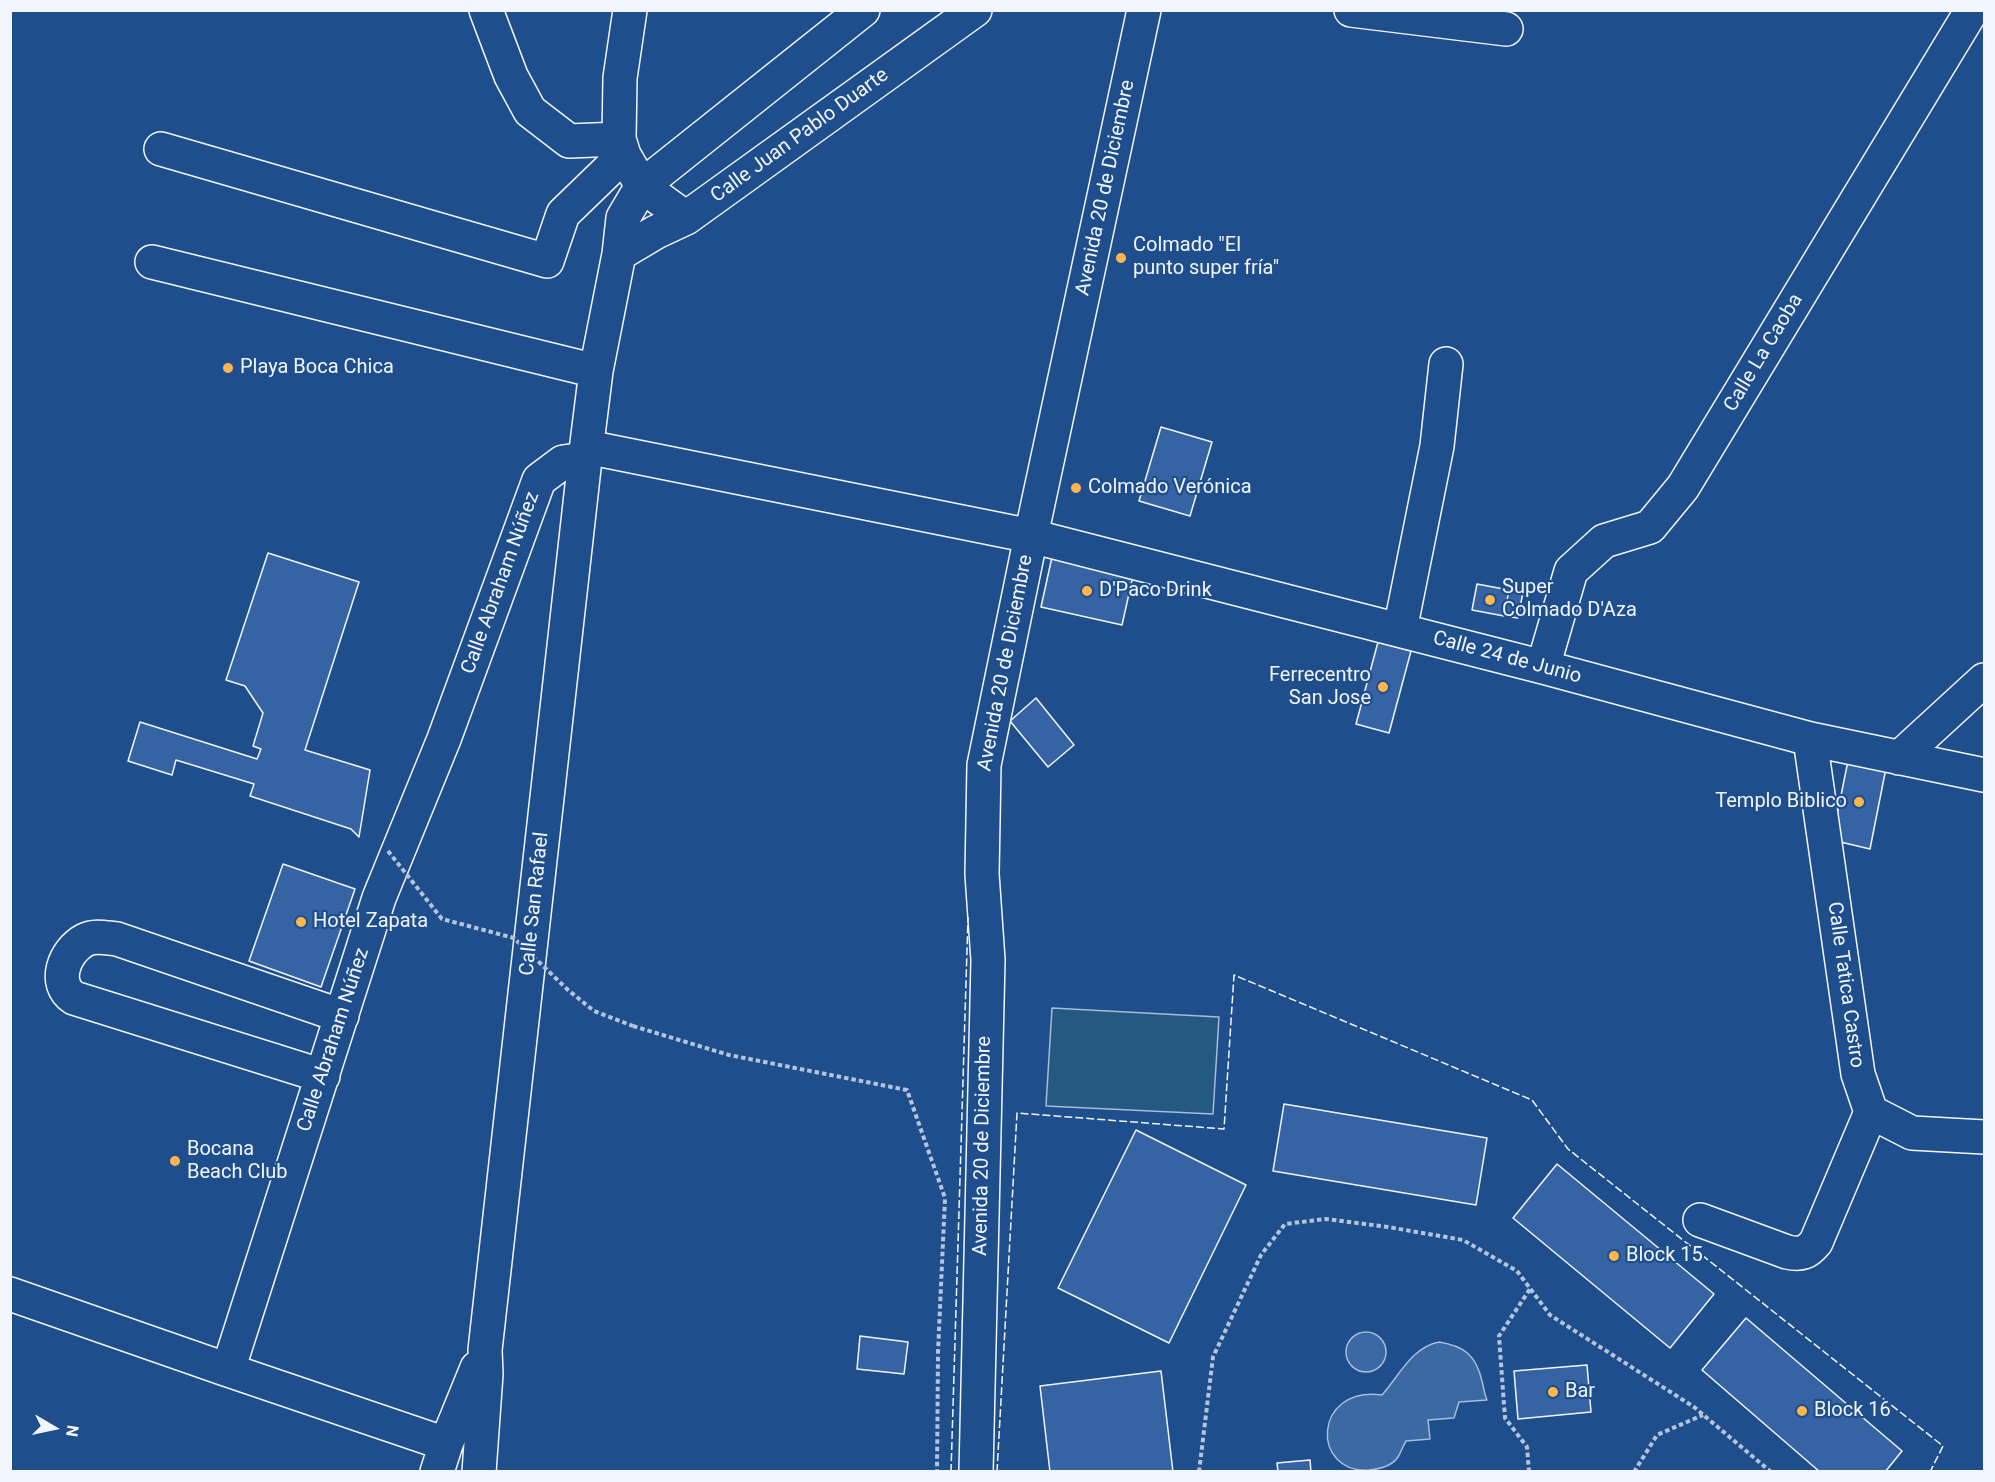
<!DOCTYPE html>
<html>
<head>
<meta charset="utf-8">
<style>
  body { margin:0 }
  #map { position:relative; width:1995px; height:1482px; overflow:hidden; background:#1f4e8c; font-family:Roboto,sans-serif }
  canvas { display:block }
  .frame { position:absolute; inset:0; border:12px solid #f2f6ff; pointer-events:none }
  .north { position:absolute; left:24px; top:1398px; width:60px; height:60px; -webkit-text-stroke:4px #1f4e8c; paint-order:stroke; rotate:99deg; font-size:16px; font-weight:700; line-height:24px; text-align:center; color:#f2f6ff }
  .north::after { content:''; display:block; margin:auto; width:21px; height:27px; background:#f2f6ff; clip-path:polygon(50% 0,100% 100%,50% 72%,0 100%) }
</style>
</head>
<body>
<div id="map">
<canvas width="1995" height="1482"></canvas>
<div class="frame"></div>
<div class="north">N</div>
</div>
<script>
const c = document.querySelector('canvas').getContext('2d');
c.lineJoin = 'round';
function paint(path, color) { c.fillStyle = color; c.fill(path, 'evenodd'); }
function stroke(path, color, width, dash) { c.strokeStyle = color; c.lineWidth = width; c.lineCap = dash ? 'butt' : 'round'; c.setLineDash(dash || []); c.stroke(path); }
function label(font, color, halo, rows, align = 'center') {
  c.font = font + ' Roboto,sans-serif'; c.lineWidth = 4.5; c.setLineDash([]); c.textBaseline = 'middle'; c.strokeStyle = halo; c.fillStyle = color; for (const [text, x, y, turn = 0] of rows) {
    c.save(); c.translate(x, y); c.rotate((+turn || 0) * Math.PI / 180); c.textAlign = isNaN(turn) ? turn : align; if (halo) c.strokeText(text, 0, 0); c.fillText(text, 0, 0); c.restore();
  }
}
const green = new Path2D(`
  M1052,1008l167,9 -6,97 -167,-8z`);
paint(green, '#245a82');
stroke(green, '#a8bbd7', 1.5);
const water = new Path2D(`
  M1346 1352a20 20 0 1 1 40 0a20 20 0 1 1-40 0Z
  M1439,1342c25,4 37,13 43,39 2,7 2,12 5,19l-28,2 -5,16 -26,2 2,19 -24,2c-3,5 -5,11 -8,16 -6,9 -19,12 -29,13 -58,4 -57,-84 13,-75 17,-19 30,-48 57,-53z`);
paint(water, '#3b69a3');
stroke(water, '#a8bbd7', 1.5);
const building = new Path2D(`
  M1161,427l51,15 -22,74 -51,-15z
  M268,553l91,29 -54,168 65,20 -11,67 -8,-8 -101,-33 4,-12 -78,-24 -4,15 -44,-14 12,-39 117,37 4,-10 -8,-3 10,-33 -18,-27 -19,-6z
  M1052,557l81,19 -11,49 -81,-18z
  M1477,584l32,6 -5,26 -32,-6z
  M1509,590l14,2 -5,26 -14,-2z
  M1378,642l33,9 -22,82 -33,-9z
  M1036,698l38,47 -26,22 -38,-46z
  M1849,756l38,7 -17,86 -38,-9z
  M283,864l72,25 -34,98 -72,-26z
  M1284,1104l203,34 -11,67 -203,-34z
  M1136,1130l110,55 -77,158 -111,-55z
  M1557,1164l157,130 -44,54 -157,-130z
  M1746,1318l156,133 -17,21h-65l-118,-102z
  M860,1336l48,6 -4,32 -47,-5z
  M1587,1365l4,47 -73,7 -4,-48z
  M1161,1371l12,101h-123l-10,-86z
  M1310,1460l1,12h-33l-1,-9z`);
paint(building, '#3563a3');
stroke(building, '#f2f6ff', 1.5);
const minor = new Path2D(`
  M486,10l25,66 19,35 39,30 50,-2 5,16 18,31 44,32
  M1351,10l155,19
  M619,139l1,-61 10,-68
  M161,149l386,112 16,-47 61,-59
  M619,254l37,-22 30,-14 289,-208
  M152,262l444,109
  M587,447l444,89 512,131 267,72 174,36
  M1400,630l37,-184 9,-82
  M1543,667l28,-96 33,-30 46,-14 33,-40 289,-477
  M1810,739l48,335 13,38 41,21 72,4
  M1899,758l85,-78
  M323,1076l-249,-78c-22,-14 -10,-47 11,-58 10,-5 21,-2 32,-1l225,77
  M1700,1220l87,32c14,3 20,1 29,-10l55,-130
  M10,1294l218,76
  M446,1444l-218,-74 151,-472 65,-159 95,-259 24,-18 22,-3
  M437,1472l9,-28 31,-76
  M479,1472l7,-98 -1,-24 100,-891 11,-88 23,-117 4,-36 19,-32 221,-176
  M976,1472l12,-512 -6,-86 2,-109 47,-229 113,-526`);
stroke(minor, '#f2f6ff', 36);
stroke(new Path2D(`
  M633,1026l96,29 178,35 38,108 -7,154 -1,120
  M1199,1472l14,-115 48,-102 24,-31 41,-5 62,8 75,13 54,31 33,44 144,92 77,65
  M1529,1472l-2,-25 -22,-29 -6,-82 31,-47
  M1634,1472l23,-37 46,-20`), '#b3c4dc', 4, [4.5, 3]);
stroke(minor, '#1f4e8c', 33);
stroke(new Path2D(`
  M388,851l54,68 72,19 54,52 26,21 39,15`), '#b3c4dc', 4, [4.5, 3]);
stroke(new Path2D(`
  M951,1472l17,-555
  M997,1472l20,-359 207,16 10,-154 298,125 36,49 375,297 -13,26`), '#f2f6ff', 1.5, [8, 3]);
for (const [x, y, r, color] of [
  [1121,258,6,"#ffb74d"],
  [228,368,6,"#ffb74d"],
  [1076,488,6,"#ffb74d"],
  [1087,591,6,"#ffb74d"],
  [1490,600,6,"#ffb74d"],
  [1383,687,6,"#ffb74d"],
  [1859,802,6,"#ffb74d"],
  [301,922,6,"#ffb74d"],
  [175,1161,6,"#ffb74d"],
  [1614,1256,6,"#ffb74d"],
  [1553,1392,6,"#ffb74d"],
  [1802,1411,6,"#ffb74d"]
]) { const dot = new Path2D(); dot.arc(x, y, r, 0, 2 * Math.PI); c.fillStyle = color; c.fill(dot); stroke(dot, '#1f4e8c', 2); }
label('20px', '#f2f6ff', '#1f4e8c', [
  ["Calle Juan Pablo Duarte",800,136,-36],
  ["Avenida 20 de Diciembre",1106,188,-78],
  ["Calle La Caoba",1764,353,-59],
  ["Calle Abraham Núñez",501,583,-70],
  ["Calle 24 de Junio",1507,658,15],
  ["Avenida 20 de Diciembre",1006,663,-79],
  ["Calle San Rafael",535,904,-84],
  ["Calle Tatica Castro",1845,985,82],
  ["Calle Abraham Núñez",334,1040,-72],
  ["Avenida 20 de Diciembre",983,1146,-89]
]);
label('20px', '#f2f6ff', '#1f4e8c', [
  ["Colmado \"El",1133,246],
  ["punto super fría\"",1133,269],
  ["Playa Boca Chica",240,368],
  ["Colmado Verónica",1088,488],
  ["Super",1502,588],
  ["Colmado D'Aza",1502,611],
  ["D'Paco Drink",1099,591],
  ["Ferrecentro",1371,676,"right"],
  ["San Jose",1371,699,"right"],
  ["Templo Biblico",1847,802,"right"],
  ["Hotel Zapata",313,922],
  ["Bocana",187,1150],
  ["Beach Club",187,1173],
  ["Block 15",1626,1256],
  ["Bar",1565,1392],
  ["Block 16",1814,1411]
], 'left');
</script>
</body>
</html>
